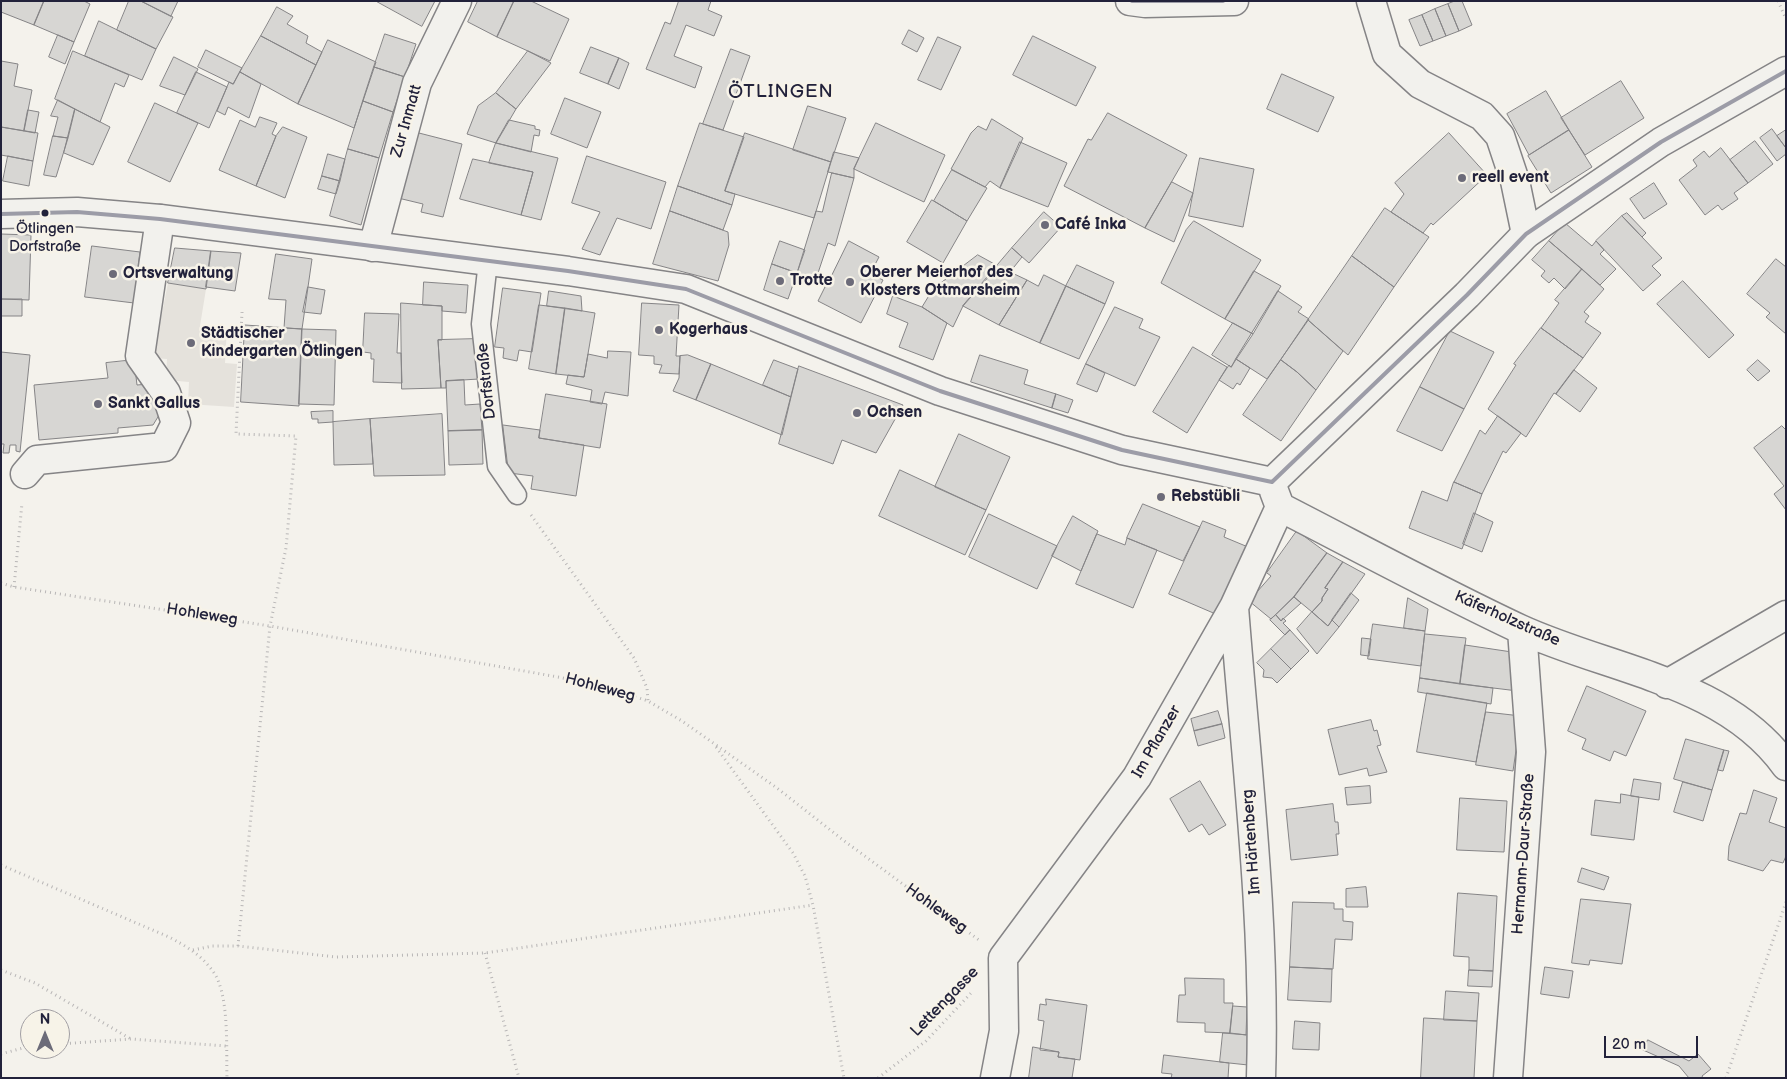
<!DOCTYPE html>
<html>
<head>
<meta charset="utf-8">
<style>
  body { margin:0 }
  #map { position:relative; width:1787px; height:1079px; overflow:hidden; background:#f4f2ec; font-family:"Balsamiq Sans",sans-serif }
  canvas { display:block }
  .frame { position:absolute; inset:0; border:2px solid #22223b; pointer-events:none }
  .north { position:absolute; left:20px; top:1009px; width:50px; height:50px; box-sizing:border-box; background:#f7f3e8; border:1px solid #a29fa3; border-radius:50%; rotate:0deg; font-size:14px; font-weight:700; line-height:20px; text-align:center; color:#22223b }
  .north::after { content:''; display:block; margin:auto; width:18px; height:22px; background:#6c6b79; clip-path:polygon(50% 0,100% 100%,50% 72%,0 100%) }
  .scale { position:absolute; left:1604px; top:1036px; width:94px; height:22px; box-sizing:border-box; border:2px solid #22223b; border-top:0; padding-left:6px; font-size:15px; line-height:18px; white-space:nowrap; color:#22223b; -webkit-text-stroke:4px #f7f3e8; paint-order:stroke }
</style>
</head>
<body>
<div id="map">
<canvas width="1787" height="1079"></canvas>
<div class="frame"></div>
<div class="north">N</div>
<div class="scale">20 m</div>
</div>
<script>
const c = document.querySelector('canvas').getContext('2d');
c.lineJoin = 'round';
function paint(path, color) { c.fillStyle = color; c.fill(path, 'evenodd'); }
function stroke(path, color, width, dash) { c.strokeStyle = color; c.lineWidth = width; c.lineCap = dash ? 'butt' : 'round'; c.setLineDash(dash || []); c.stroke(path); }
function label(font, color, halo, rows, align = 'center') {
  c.font = font + ' "Balsamiq Sans",sans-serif'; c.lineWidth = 5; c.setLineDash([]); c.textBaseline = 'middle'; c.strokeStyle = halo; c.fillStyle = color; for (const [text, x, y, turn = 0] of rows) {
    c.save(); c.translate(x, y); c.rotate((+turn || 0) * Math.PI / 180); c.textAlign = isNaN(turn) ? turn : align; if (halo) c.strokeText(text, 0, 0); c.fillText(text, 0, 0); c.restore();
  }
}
paint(new Path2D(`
  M168,283l38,6 -6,37 27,2 -2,35 12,1 -3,43 -46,-3 1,-22 -23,-2 1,-21 -14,-1z`), '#e5e2dc');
const building = new Path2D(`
  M1,1h43l-10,24 -33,-13z
  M44,1h40l6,3 -16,38 -40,-17z
  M129,1h12l32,16 -17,32 -39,-19z
  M141,1h37l-7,15z
  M376,1h59l-13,25z
  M478,1h36l-17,36 -29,-15z
  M514,1h17l38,18 -19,42 -53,-24z
  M679,1h32l-3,9 14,6 -8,20 -28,-11 -12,31 28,11 -7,21 -49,-19 19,-47 5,2z
  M1455,1h7l10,24 -13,6 -11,-27z
  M1448,4l11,27 -13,5 -11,-27z
  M277,7l16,9 -6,8 21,12 -2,7 16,9 -6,13 -55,-29z
  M1435,9l11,27 -13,5 -11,-26z
  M1422,15l11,26 -13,5 -11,-26z
  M99,21l57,28 -14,31 -57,-24z
  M909,30l15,8 -7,14 -15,-8z
  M385,34l31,10 -11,33 -31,-10z
  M58,35l16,7 -9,22 -16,-7z
  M261,36l55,29 -18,39 -58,-32z
  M1033,36l63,31 -20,39 -63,-31z
  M938,37l23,10 -20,43 -23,-10z
  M328,40l48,22 -22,66 -56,-24z
  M591,47l28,11 -11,26 -28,-11z
  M731,49l19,7 -27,74 -20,-6z
  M206,50l36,18 -9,16 -35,-17z
  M73,51l56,24 -5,12 -9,-4 -15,39 -45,-23z
  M528,51l23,12 -35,46 -20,-16z
  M174,57l24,12 -13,26 -25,-9z
  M619,58l10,5 -10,26 -11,-5z
  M1,61l17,3 -4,22 18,4 -8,41 -23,-4z
  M374,67l31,10 -12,35 -30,-11z
  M196,72l31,15 -18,41 -32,-15z
  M240,72l21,12 -12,34 -21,-11 -3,8 -8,-4 12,-29 4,2z
  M1282,74l52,23 -16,35 -51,-23z
  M1621,81l23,37 -59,37 -24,-37z
  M1546,91l23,39 -40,25 -22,-41z
  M496,93l20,16 -20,34 -29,-9 11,-28z
  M565,98l36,14 -14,36 -36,-14z
  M58,100l17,9 -7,29 -15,-2 5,-19 -7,-1z
  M363,101l30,11 -14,46 -31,-9z
  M155,103l43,20 -28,59 -42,-20z
  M808,106l38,12 -15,44 -38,-12z
  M75,109l35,18 -17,38 -29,-12z
  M28,110l11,2 -4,21 -11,-2z
  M1108,113l79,42 -42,73 -81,-42 24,-47 3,1z
  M260,117l17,6 -5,11 4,2 -20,50 -37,-16 21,-50 15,7z
  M992,119l31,19 -23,50 -10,-7 -5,6 -34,-18 20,-36 7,-7 8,4z
  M509,120l26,6v3l5,1 -1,6 -5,-1 -3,17 -35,-9z
  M700,123l44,14 -19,54 10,3 -3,11 -54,-19z
  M876,123l69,32 -21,47 -70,-33z
  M1,127l37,6 -5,28 -32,-6z
  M283,127l24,10 -22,61 -29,-12 20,-50z
  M1772,129l14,19v6l-9,7 -17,-23z
  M1569,130l23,37 -41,26 -23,-37z
  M1786,130v18l-9,-12z
  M415,132l47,12 -19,73 -22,-5 2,-8 -25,-6z
  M745,133l86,29 -17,56 -89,-27z
  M1449,133l38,42 -54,50 -2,-2 -8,10 -32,-21 13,-18 -9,-11z
  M53,136l15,2 -12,39 -12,-2z
  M1755,141l18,23 -25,19 -18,-23z
  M1020,142l47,21 -19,44 -48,-19z
  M496,143l62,15 -17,62 -20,-5 12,-43 -44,-9z
  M1721,148l27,35 -14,10 4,6 -16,11 -4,-5 -13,10 -26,-35 18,-14 -4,-6 11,-9 5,6z
  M348,149l31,9 -18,67 -31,-9z
  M834,152l25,6 -5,11v9l-26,-6z
  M328,154l17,5 -5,22 -18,-5z
  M8,156l25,5 -4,25 -26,-5z
  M587,156l79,26 -15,47 -34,-11 -17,37 -18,-6 18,-37 -28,-9z
  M1200,158l54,11 -11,58 -54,-11z
  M473,159l60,13 -12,43 -61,-16z
  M952,170l35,18 -20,33 -33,-20z
  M832,173l22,5 -19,68 -7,-3 -12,36 -19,-6 19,-62 6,1z
  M322,176l18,5 -4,13 -18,-5z
  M1172,182l21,11 -19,49 -29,-14z
  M1654,183l13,21 -23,15 -14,-20z
  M678,186l54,19 -9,25 -53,-19z
  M932,200l35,21 -24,42 -36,-21z
  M1385,208l44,29 -35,50 -42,-31z
  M670,211l58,21 1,13 -11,36 -65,-17z
  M1044,212l17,15 -32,36 -17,-15z
  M1627,213l19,20 -4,4 -20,-21z
  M1622,216l40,42 -10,8 9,9 -18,16 -47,-50z
  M1194,221l67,39 -36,59 -64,-36 25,-53z
  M1565,223l27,23 4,-5 8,9 -4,4 16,15 -16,16 -51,-44z
  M1,234l30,1 -2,65 -28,-1z
  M780,241l25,9 -8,23 -25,-9z
  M849,241l30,16 -9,17 13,6 -22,43 -43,-22 7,-14 -7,-4 4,-7 7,4z
  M1549,241l33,28 -17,20 -11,-11 -5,5 -8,-7 4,-5 -13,-11z
  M92,246l48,6 -6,51 -49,-6z
  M175,248l36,3 -5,38 -38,-6z
  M1012,248l10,9 -12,15 17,8 -28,45 -36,-19z
  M211,251l30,2 -6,38 -29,-4z
  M276,254l36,5 -10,70 -18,-1 2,-28 -17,-1z
  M978,255l20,11 -35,40 -10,21 -31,-20 11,-18z
  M1352,256l42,31 -46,68 -40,-35z
  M1776,259l10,8v67l-20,-17 4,-4 -23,-19z
  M772,264l25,9 -9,26 -24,-9z
  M1077,265l37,17 -9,22 -39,-18z
  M1582,269l22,20 -20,23 5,4 -4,6 16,11 -18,25 -42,-30 18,-25 -4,-3z
  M1254,271l27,15 -28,48 -28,-15z
  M1044,275l22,11 -26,57 -41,-18 28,-45 11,6z
  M1683,281l51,54 -25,23 -52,-54z
  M424,282l44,3 -2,28 -24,-2v-5l-19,-1z
  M1066,286l39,18 -26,55 -39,-16z
  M308,287l17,3 -4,24 -18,-2z
  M503,288l38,5 -9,59 -13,-2 -2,11 -14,-3 1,-10 -9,-1z
  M549,291l32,5 1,15 -35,-5z
  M1278,291l24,16 -4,5 11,7 -42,60 -31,-20z
  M893,296l29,11 25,16 -14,37 -34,-13 9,-24 -21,-9z
  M1,299h21v17h-21z
  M401,303l41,3v34h-4l3,48 -39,1z
  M642,303l37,2 -3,51h4l-1,18 -20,-1 3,-8 -8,-1v-8l-15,-1z
  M539,305l26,3 -9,66 -27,-5z
  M1115,307l28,12 -4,9 21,9 -25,49 -49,-22z
  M565,308l30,5 -11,64 -28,-3z
  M365,313l34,1 -2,39h4l1,30 -29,-1 1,-23h-3v-6l-8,-1z
  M1308,320l35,31 -27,39 -19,-18 -16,-12z
  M1233,323l20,11 -22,33 -19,-12z
  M245,325l57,4 -3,77 -58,-4z
  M1541,328l42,30 -27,36 -2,-1 -28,44 -38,-28 28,-44 -2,-1z
  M302,329l34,1 -2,75 -35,-1z
  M1450,331l44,21 -30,57 -44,-22z
  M477,339l2,40 -33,2v7h-5l-3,-48z
  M1193,347l34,20 -40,66 -34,-21z
  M608,351l23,1 -3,44 -23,-4 -3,12 -12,-2 2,-12 -26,-6 2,-9 16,2 4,-23 19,4z
  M1,352l29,3 -10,97 -4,-1v-6h-6l-1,8h-6l1,-9h-3z
  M688,355l23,9 -15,36 -23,-9 6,-13 1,-22z
  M980,355l48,15 -4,14 32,10 -4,14 -81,-26z
  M1236,359l14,9 -10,17 -3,-2 -4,6 -14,-9 10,-15 2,2z
  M134,360l3,25 12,-1 12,28 -8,13 -35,3v5l-79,7 -5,-55 74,-7 -2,-15z
  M774,360l24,9 -7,28 -28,-12z
  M1281,360l16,12 19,18 -35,51 -38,-26z
  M1758,360l12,11 -12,10 -11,-11z
  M711,364l80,33 -9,38 -86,-35z
  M1086,364l19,9 -8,19 -20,-8z
  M799,366l104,39 -27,48 -34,-13 -9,24 -54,-20z
  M1574,370l23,18 -17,24 -24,-18z
  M464,380l1,25 15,-1 2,26 -34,1 -2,-50z
  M1420,387l44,22 -22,42 -45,-20z
  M546,394l61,10 -7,44 -61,-10z
  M1056,394l17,6 -5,13 -16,-5z
  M333,411v11l-15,1v-4h-6l-1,-7z
  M442,414l3,61 -71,1 -4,-57z
  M1498,416l23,17 -15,20 -3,-2 -21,43 -28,-12 26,-52 5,4z
  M370,419l3,45 -39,1 -1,-43z
  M503,425l37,5 -1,8 45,7 -8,51 -45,-7 2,-13 -24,-3z
  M1782,426l4,4v80l-12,-16 10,-8 -30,-38z
  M482,430l1,34 -34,1 -1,-34z
  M959,434l51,23 -24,53 -51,-23z
  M900,470l86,40 -21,45 -86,-39z
  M1454,482l28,12 -20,55 -53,-21 13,-37 25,10z
  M1143,504l57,23 -17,34 -56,-23z
  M1474,513l19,9 -11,30 -19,-8z
  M989,514l68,32 -20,43 -68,-32z
  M1073,516l25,15 -17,40 -29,-15z
  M1203,521l23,9 -2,7 24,10 -30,68 -49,-21z
  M1297,531l30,22 -33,44 -23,22 -22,-18 22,-25 -4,-3z
  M1097,534l28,11 2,-7 30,12 -24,58 -57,-24z
  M1327,553l16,9 -18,26 3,1 -6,9v3l-10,11 -18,-15z
  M1343,562l22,12 -37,52 -16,-14 10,-11v-3l6,-9 -3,-1z
  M1351,593l8,7 -20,27 -7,-7z
  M1294,597l7,6 -20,18 -5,-6z
  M1408,598l20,11 -3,22 -21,-3z
  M1312,612l16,14 4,-6 7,7 -22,27 -20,-25z
  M1276,615l5,6 2,-3 3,3 -3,2 7,7 -5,5 -15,-15z
  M1373,624l52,7 -4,35 -53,-7z
  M1290,630l19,21 -18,18 -20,-20z
  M1425,634l41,4 -6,46 -40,-6z
  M1362,638l9,1 -2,17 -8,-1z
  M1465,645l47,7 6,39 -58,-7z
  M1271,649l20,20 -14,14 -5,-5 -9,-1 1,-7 -7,-7z
  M1420,678l73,10 -2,16 -73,-12z
  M1587,686l59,25 -20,45 -12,-5 -4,10 -28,-12 4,-10 -18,-8z
  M1427,693l60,10 -11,59 -59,-10z
  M1218,711l4,13 -28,7 -3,-12z
  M1486,712l35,4 -8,55 -37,-6z
  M1371,720l3,11 3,-1 4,15 -4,1 10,26 -18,4 -2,-8 -28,7 -11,-45z
  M1222,724l3,14 -27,8 -4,-15z
  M1686,739l38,11 -12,40 -38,-11z
  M1724,750l5,1 -6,20 -5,-1z
  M1634,779l27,4 -2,17 -28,-4z
  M1200,781l26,44 -17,10 -7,-11 -13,8 -19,-33z
  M1683,782l29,8 -9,31 -29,-9z
  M1370,786l1,17 -24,2 -2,-17z
  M1754,790l23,8 -8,24 17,6v28l-3,7 -12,-3 -8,11 -35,-11 1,-14 11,-33 6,1z
  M1621,794l18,3 -5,43 -43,-5 4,-35 25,3z
  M1460,798l47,3 -3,51 -47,-2z
  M1333,804l2,18h3l1,12h-3l2,21 -47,5 -5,-50z
  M1582,868l27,9 -5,13 -26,-8z
  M1366,887l2,20h-22v-18z
  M1458,893l39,3 -4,75 -24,-1v-13l-15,-1z
  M1581,899l50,5 -9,60 -32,-4 -1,5 -17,-2z
  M1293,902l41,1v6h9v12l10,1 -1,18 -17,-1 -2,30 -43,-2z
  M1290,967l42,2 -1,33 -43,-2z
  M1545,967l28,4 -4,27 -28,-4z
  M1469,970l24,1 -1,16 -24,-1z
  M1185,978l39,1v24h9l-3,30 -25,-1v-9l-28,-1 2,-27h6z
  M1446,991l33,2 -2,28 -33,-1z
  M1046,999l41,6 -7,55 -22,-3 1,-5 -19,-2 4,-29 -6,-1 2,-16 6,1z
  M1233,1006l14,1 -1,28 -16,-2z
  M1424,1018l53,3 -3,57h-53z
  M1295,1021l25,2 -1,27 -26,-1z
  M1223,1033l26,2 -1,30 -28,-3z
  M1648,1040l41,21 9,-7 13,15 -9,7 1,2h-14l-10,-12 -36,-16z
  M1033,1047l26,5 -1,5 17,2 -3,19h-43z
  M1164,1055l65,8 -1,15h-57l1,-4 -10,-1z`);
paint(building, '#d7d6d3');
stroke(building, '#858486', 1);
const lane = new Path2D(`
  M488,261l-7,63 16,142 20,29`);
const street = new Path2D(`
  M1130,1l15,2 89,-2
  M1371,1l16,53 33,30 62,32 18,20 15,45 11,53
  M373,247l44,-164 40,-82
  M25,474l12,-14 127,-13 12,-24 -10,-30 -26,-37 20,-137
  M1274,491l6,16c80,41 159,84 240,122 89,41 205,52 266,137
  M1234,607c12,156 32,314 27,471
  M1667,684l119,-69
  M995,1078l9,-47 -1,-73 134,-181 97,-170 46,-100
  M1508,1078l23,-326 -9,-122`);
const secondary = new Path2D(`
  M1,214l76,-2 83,7 408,52 118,18 254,102 182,59 150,32 195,-187 59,-61 135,-92 125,-71`);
stroke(lane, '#858486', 21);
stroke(street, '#858486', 31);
stroke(secondary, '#858486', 31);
stroke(new Path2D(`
  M1778,1l8,18
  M531,515l103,143 13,30 1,13
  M1,583l13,4 256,39 288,51 48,10 42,14 34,20 95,67 66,52 136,100
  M14,587l8,-84
  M716,747l77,106 12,23 8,29 31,173
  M1,865l168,72c17,9 32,18 43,33 18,22 14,80 15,108
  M238,946l32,-320 16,-78 10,-112 -60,-2 6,-122
  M193,950l19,-4h26l98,11 149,-4 328,-48
  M485,953l34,125
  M1,970l34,13 96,56
  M60,1044l71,-5 95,7
  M1,1054l29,-8
  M878,1078l48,-37 47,-50
  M1726,1078l60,-176`), '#b8b6b6', 3, [1, 4]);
stroke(lane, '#f2f1ed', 18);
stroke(street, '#f2f1ed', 28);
stroke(secondary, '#f2f1ed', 28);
stroke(new Path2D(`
  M1132,1h91
  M1,214l76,-2 83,7 408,52 118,18 254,102 182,59 150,32 195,-187 59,-61 135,-92 125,-71`), '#9c9ca7', 4);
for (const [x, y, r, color] of [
  [1462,178,5,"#6c6b79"],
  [45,213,4.5,"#22223b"],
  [1045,225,5,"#6c6b79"],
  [113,274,5,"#6c6b79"],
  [780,281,5,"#6c6b79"],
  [850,282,5,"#6c6b79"],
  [659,330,5,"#6c6b79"],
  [191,343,5,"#6c6b79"],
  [98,404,5,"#6c6b79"],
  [857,413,5,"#6c6b79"],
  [1161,497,5,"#6c6b79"]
]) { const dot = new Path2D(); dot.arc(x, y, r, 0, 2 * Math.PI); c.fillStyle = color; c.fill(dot); stroke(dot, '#f7f3e8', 2); }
label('15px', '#22223b', '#f7f3e8', [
  ["Ötlingen",45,229],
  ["Dorfstraße",45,247]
]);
label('16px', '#22223b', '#f7f3e8', [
  ["Zur Inmatt",407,121,-74],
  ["Dorfstraße",487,381,-96],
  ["Hohleweg",202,615,9],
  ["Käferholzstraße",1507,619,24],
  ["Hohleweg",600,688,15],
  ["Im Pflanzer",1157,742,-60],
  ["Im Härtenberg",1252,842,-94],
  ["Hermann-Daur-Straße",1524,854,-86],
  ["Hohleweg",936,909,36],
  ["Lettengasse",945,1002,-46]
]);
label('bold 16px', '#22223b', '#f7f3e8', [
  ["reell event",1472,178],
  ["Café Inka",1055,225],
  ["Oberer Meierhof des",860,273],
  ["Klosters Ottmarsheim",860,291],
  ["Ortsverwaltung",123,274],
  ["Trotte",790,281],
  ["Kogerhaus",669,330],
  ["Städtischer",201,334],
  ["Kindergarten Ötlingen",201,352],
  ["Sankt Gallus",108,404],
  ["Ochsen",867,413],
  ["Rebstübli",1171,497]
], 'left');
c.letterSpacing = '1px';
label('19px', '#22223b', '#f7f3e8', [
  ["ÖTLINGEN",781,92]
]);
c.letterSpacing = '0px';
</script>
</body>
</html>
